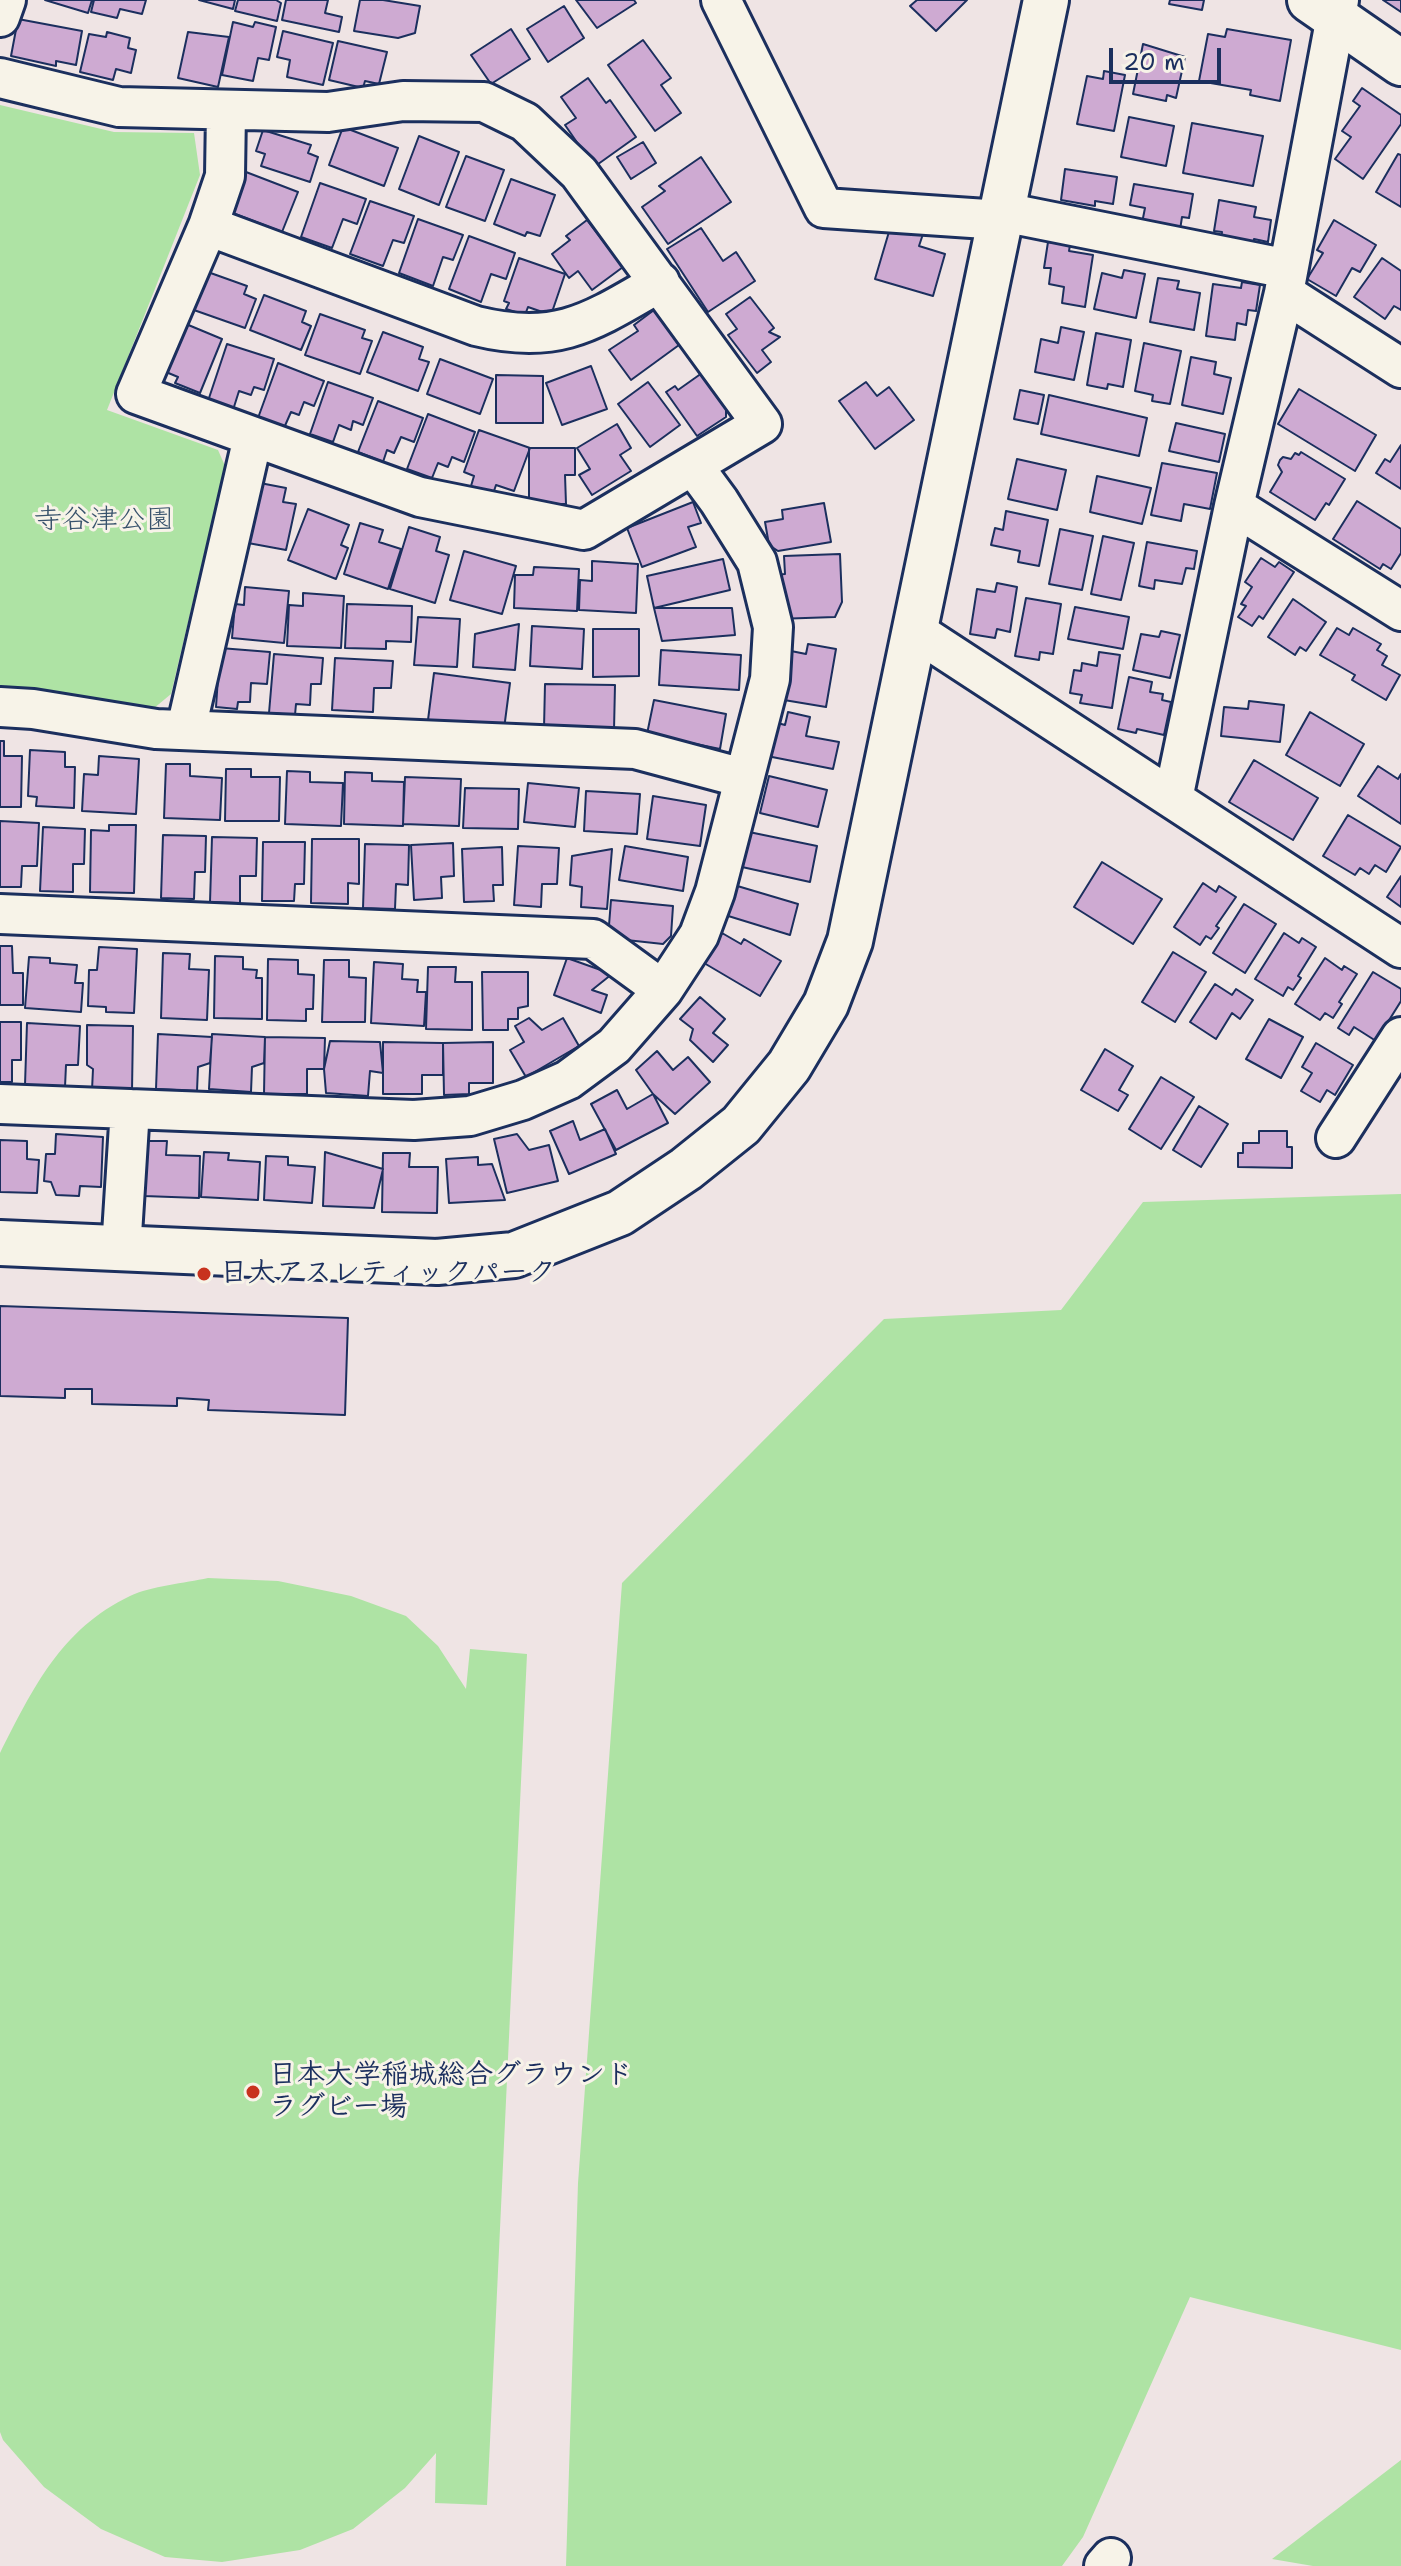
<!DOCTYPE html>
<html>
<head>
<meta charset="utf-8">
<style>
  body { margin:0 }
  #map { position:relative; width:1401px; height:2566px; overflow:hidden; background:#efe4e4; font-family:"Shantell Sans",sans-serif }
  canvas { display:block }
  .scale { position:absolute; left:1109px; top:48px; width:112px; height:36px; box-sizing:border-box; border:4px solid #1b2f5e; border-top:0; padding-left:10px; font-size:24px; line-height:28px; white-space:nowrap; color:#1b2f5e; -webkit-text-stroke:6px #f7f3e8; paint-order:stroke }
</style>
</head>
<body>
<div id="map">
<canvas width="1401" height="2566"></canvas>
<div class="scale">20 m</div>
</div>
<script>
const c = document.querySelector('canvas').getContext('2d');
c.lineJoin = 'round';
function paint(path, color) { c.fillStyle = color; c.fill(path, 'evenodd'); }
function stroke(path, color, width, dash) { c.strokeStyle = color; c.lineWidth = width; c.lineCap = dash ? 'butt' : 'round'; c.setLineDash(dash || []); c.stroke(path); }
function label(font, color, halo, rows, align = 'center') {
  c.font = font + ' "Shantell Sans","Klee One",sans-serif'; c.lineWidth = 6; c.setLineDash([]); c.textBaseline = 'middle'; c.strokeStyle = halo; c.fillStyle = color; for (const [text, x, y, turn = 0] of rows) {
    c.save(); c.translate(x, y); c.rotate((+turn || 0) * Math.PI / 180); c.textAlign = isNaN(turn) ? turn : align; if (halo) c.strokeText(text, 0, 0); c.fillText(text, 0, 0); c.restore();
  }
}
paint(new Path2D(`
  M0,105l114,27 80,1 6,42 -93,235 111,40 7,16 -54,228 -18,15 -153,-24z
  M1401,1194v1156l-211,-53 -107,240 -21,29h-496l12,-383 44,-600 262,-264 177,-9 82,-108z
  M208,1578l70,3 73,15 55,20 32,30 28,43 4,-40 57,5 -40,851 -52,-2 1,-50 -31,35 -52,41 -53,21 -78,12 -57,-5 -64,-28 -57,-42 -41,-47 -3,-8v-679c33,-65 61,-124 130,-157 21,-10 55,-13 78,-18z
  M1401,2460v106h-88l-41,-7z`), '#aee3a4');
const building = new Path2D(`
  M45,0h47l-4,13z
  M94,0h52l-4,14 -22,-5 -3,9 -26,-6z
  M199,0h36l-2,9z
  M238,0h38l5,3 -4,18 -42,-10z
  M286,0h42l-3,13 17,4 -3,15 -57,-12z
  M360,0h23l37,6 -5,27 -17,5 -44,-7z
  M576,0h58l2,3 -39,25z
  M917,0h50l-31,31 -26,-25z
  M1170,0h34l-2,10 -33,-6z
  M1383,0h18v12z
  M564,6l20,32 -36,24 -21,-33z
  M18,19l64,12 -6,34 -20,-4v5l-45,-10z
  M233,22l20,5 2,-5 21,5 -7,33 -11,-2 -5,23 -31,-6z
  M511,29l19,30 -39,25 -20,-29z
  M1227,29l64,11 -11,61 -30,-6 1,-5 -52,-9 9,-47 17,3z
  M283,31l50,12 -10,42 -36,-8 3,-17 -13,-3z
  M107,32l23,6 -2,10 8,2 -5,23 -15,-4 -3,11 -33,-8 9,-38 17,3z
  M188,32l41,5 -11,50 -40,-9z
  M643,40l28,38 -10,7 20,28 -26,18 -47,-66z
  M338,41l49,11 -8,32 -14,-3 -2,7 -34,-8z
  M1143,44l42,13 -9,41 -9,-3 -1,6 -33,-7z
  M1104,71l21,4 -11,56 -37,-7 10,-48 16,3z
  M588,78l18,25 4,-3 26,37 -42,30 -29,-42 11,-7 -15,-21z
  M1362,88l39,27v9l-38,55 -28,-20 16,-22 -9,-6 18,-25 -7,-5z
  M1129,117l45,9 -8,40 -45,-9z
  M1192,123l71,13 -10,50 -70,-13z
  M343,127l55,21 -14,38 -55,-21z
  M263,130l48,15 -3,8 10,4 -8,25 -49,-16 4,-12 -9,-3z
  M419,136l40,16 -20,53 -40,-16z
  M643,142l13,21 -25,16 -14,-22z
  M1398,154l3,1v52l-25,-15z
  M466,156l38,14 -19,51 -39,-14z
  M701,157l30,45 -63,42 -26,-37 23,-16 -6,-5z
  M1065,169l52,8 -4,27 -18,-3v5l-34,-6z
  M246,172l52,20 -16,40 -52,-20z
  M511,179l44,16 -15,41 -13,-4 -2,4 -31,-12z
  M320,183l46,16 -9,25 -14,-5 -11,29 -31,-11z
  M1134,184l59,10 -4,24 -7,-1 -2,13 -38,-7 3,-15 -15,-3z
  M1219,200l37,7 -2,10 17,3 -3,22 -14,-3 -1,6 -32,-5 1,-8 -8,-1z
  M370,201l44,15 -10,27 -11,-3 -10,26 -33,-12z
  M418,219l45,16 -10,25 -10,-3 -10,29 -34,-13z
  M587,220l36,47 -31,23 -14,-19 -9,7 -17,-24 18,-14 -4,-4z
  M1334,220l42,25 -16,27 -8,-4 -16,28 -29,-17 16,-26 -6,-3z
  M891,225l32,9 -4,12 26,8 -12,42 -58,-17z
  M701,228l22,33 13,-9 19,29 -47,31 -41,-63z
  M469,236l46,17 -9,26 -15,-5 -10,28 -32,-13z
  M1048,242l22,3 -1,6 24,4 -8,52 -23,-4 2,-16 -15,-3 2,-16h-7z
  M519,258l46,16 -14,41 -23,-8 -3,8 -19,-6 3,-6 -5,-2z
  M1382,258l19,13v39l-7,-4 -9,13 -31,-22z
  M1124,270l21,4 -9,44 -42,-9 8,-36 20,5z
  M205,271l42,15 -3,8 12,5 -11,29 -54,-19z
  M1158,278l21,3 -2,8 23,4 -6,37 -44,-8z
  M1242,282l18,3 -4,26 -8,-1 -2,15 -9,-2 -2,17 -29,-4 7,-52 28,4z
  M264,295l42,16 -4,11 9,4 -10,24 -51,-20z
  M750,297l24,31 -5,4 11,5 -18,13 9,12 -14,11 -29,-38 9,-6 -11,-15z
  M654,310l25,35 -48,35 -22,-30 29,-19 -4,-6z
  M320,314l45,16 -3,8 10,3 -12,33 -55,-19z
  M186,324l36,15 -22,54 -25,-10 3,-6 -12,-5z
  M1061,327l23,5 -10,48 -39,-8 6,-33 17,4z
  M383,332l40,15 -4,12 10,3 -11,29 -51,-19z
  M1096,333l35,7 -8,47 -15,-3 -1,5 -20,-4z
  M1144,343l37,8 -11,53 -18,-3 1,-6 -18,-4z
  M227,344l47,15 -10,31 -10,-3 -3,8 -12,-4 -6,19 -25,-9z
  M1191,357l25,5 -2,12 17,4 -8,36 -41,-9z
  M440,359l53,20 -13,35 -53,-20z
  M278,363l46,18 -10,25 -10,-4 -5,13 -8,-3 -7,16 -26,-10z
  M591,366l16,43 -45,16 -16,-42z
  M702,373l24,34v10l-29,19 -31,-44 9,-6 3,4z
  M496,375l47,1v47h-47z
  M328,382l45,16 -10,27 -10,-4 -2,9 -12,-5 -6,17 -23,-8z
  M648,382l32,43 -30,22 -32,-43z
  M866,382l11,14 12,-9 25,33 -39,29 -36,-48z
  M1299,389l77,46 -21,36 -77,-47z
  M1020,390l24,5 -6,29 -24,-5z
  M1049,395l98,23 -8,38 -98,-22z
  M378,401l45,17 -9,24 -13,-5 -7,16 -7,-3 -4,12 -25,-10z
  M428,414l47,18 -11,30 -12,-5 -4,10 -10,-4 -6,15 -25,-9z
  M1176,423l49,11 -6,28 -50,-11z
  M617,424l14,24 -11,7 11,16 -39,24 -13,-20 11,-6 -13,-21z
  M479,430l51,18 -16,43 -18,-6 -3,9 -22,-8 3,-10 -10,-4z
  M1401,445v44l-25,-16 9,-14 5,3z
  M529,448h46v27h-10l1,29h-37z
  M1301,452l44,27 -16,26 -3,-2 -11,17 -45,-28 12,-20 -4,-7 2,-5 3,-3 8,2 4,-6 4,2z
  M1017,459l49,11 -9,40 -49,-11z
  M1162,463l55,10 -7,36 -26,-5 -3,17 -30,-6z
  M1097,476l54,12 -9,36 -52,-12z
  M260,483l26,5 -3,14 13,2 -10,46 -38,-7z
  M1357,501l44,28v24l-10,16 -8,-5 -3,5 -47,-30z
  M693,502l8,21 -13,4 8,20 -54,20 -15,-39z
  M824,503l7,39 -53,9 -9,-6 -4,-23 18,-3 -1,-9z
  M308,509l41,16 -8,20 7,3 -12,31 -48,-19z
  M1006,511l42,9 -9,46 -21,-4 2,-11 -29,-6 4,-17 8,2z
  M360,523l23,7 -4,12 22,7 -13,40 -44,-15z
  M409,527l31,10 -4,14 13,4 -14,48 -45,-14z
  M1060,529l33,7 -11,54 -33,-6z
  M1103,536l31,7 -13,57 -30,-6z
  M1147,542l50,9 -3,18 -8,-1 -4,16 -27,-4 -1,9 -15,-3z
  M464,551l52,15 -14,48 -52,-14z
  M840,554l2,48 -7,15 -59,2 -2,-44 11,-1 -1,-18z
  M1261,558l14,9 4,-5 15,10 -31,47 -4,-3 -7,10 -14,-9 8,-11 -5,-2 11,-17 -7,-5z
  M723,559l7,31 -76,18 -7,-32z
  M592,561l46,3 -2,49 -57,-3 1,-30 12,1z
  M534,567l45,2 -2,42 -63,-3 1,-33h18z
  M997,583l20,4 -7,45 -13,-3 -2,9 -25,-4 7,-45 18,3z
  M245,587l44,4 -5,52 -52,-5 3,-34 9,1z
  M303,593l41,3 -3,52 -54,-2 2,-41 14,1z
  M1026,598l35,6 -8,50 -13,-2 -1,8 -24,-4z
  M1293,599l33,23 -20,29 -6,-4 -5,8 -27,-18z
  M347,604l65,2 -1,36 -25,-1v8l-41,-1z
  M1075,607l54,10 -6,32 -55,-10z
  M654,608h78l3,27 -73,6z
  M418,617l42,2 -3,48 -43,-2z
  M519,624l-4,46 -42,-3 2,-33z
  M532,626l52,3 -2,40 -52,-3z
  M1337,628l12,7 4,-7 28,16 -4,6 10,6 -5,9 18,10 -14,25 -34,-20 3,-5 -35,-20z
  M593,629h46v47l-46,1z
  M1161,631l19,4 -10,43 -37,-8 8,-36 18,3z
  M808,644l28,5 -10,58 -48,-8 8,-49 20,4z
  M220,648l50,4 -3,32 -16,-1 -1,19h-12l-1,7 -21,-2z
  M661,650l80,5 -2,35 -80,-5z
  M1099,652l21,3 -8,53 -32,-5 2,-8 -12,-2 4,-23 7,1 1,-8 15,3z
  M274,654l49,4 -2,26h-10l-1,21 -14,-1 -1,11 -26,-2z
  M335,658l58,3 -2,27h-17l-1,24 -41,-2z
  M434,673l76,10 -6,46 -76,-9z
  M1129,677l23,5 -2,10 13,2 -1,6 9,2 -7,33 -27,-6 -1,4 -18,-4z
  M545,684l70,1 -1,45 -70,-2z
  M654,700l72,14 -6,35 -73,-15z
  M1249,701l35,4 -4,37 -59,-6 3,-29 24,2z
  M788,712l22,5 -4,19 33,6 -6,27 -66,-13 7,-34 11,3z
  M1310,712l54,32 -24,42 -54,-31z
  M0,741h4v15h18l-1,51h-21z
  M30,750l35,2v15h10l-1,41 -38,-2 1,-9 -9,-1z
  M99,756l40,3 -3,55 -54,-3 2,-37 14,1z
  M1254,760l64,38 -25,42 -64,-38z
  M166,764h24v12l32,2 -2,42 -56,-2z
  M1378,766l20,13 3,-5v50l-43,-28z
  M226,769h25v8h29l-1,44h-54z
  M287,771l23,1v10l33,1 -2,43 -56,-2z
  M345,772l27,1v8l32,1 -1,44 -59,-2z
  M769,776l58,14 -9,37 -58,-14z
  M405,777l56,2 -2,47 -56,-2z
  M528,783l51,5 -4,39 -51,-5z
  M465,788l54,1 -1,40 -55,-1z
  M586,791l54,3 -3,40 -53,-3z
  M653,796l53,9 -6,41 -53,-7z
  M1348,815l53,32 -15,25 -11,-7 -6,9 -9,-6 -5,7 -32,-19z
  M0,821l39,2 -2,43h-15l-1,21h-21z
  M109,825h27l-2,68 -44,-1 1,-62 18,1z
  M43,827l42,2 -1,35h-11v28l-33,-1z
  M749,832l68,14 -7,36 -68,-15z
  M163,835l43,1 -1,36h-10l-1,27 -33,-1z
  M212,837l45,1 -1,38h-16v27l-30,-1z
  M312,839h47v45l-11,-1v21l-37,-1z
  M263,842h42l-1,42h-9l-1,17h-32z
  M453,843l1,33 -13,1 1,21 -28,2 -3,-55z
  M365,844l44,1 -1,40 -12,-1 -1,25 -32,-1z
  M518,846l41,2 -2,36h-15l-1,23 -27,-2z
  M625,846l63,11 -5,34 -64,-11z
  M502,847l1,38h-10l1,16 -30,1 -2,-53z
  M612,849l-5,60 -26,-2 1,-20 -12,-2 2,-29z
  M1102,862l60,37 -29,45 -59,-37z
  M1401,876v31l-14,-10z
  M1203,883l13,9 3,-6 17,11 -20,29 3,2 -8,11 -5,-3 -6,9 -26,-18z
  M734,885l64,19 -8,31 -65,-20z
  M611,900l62,6 -2,30 -8,8 -55,-6z
  M1244,904l32,20 -31,49 -32,-20z
  M722,933l19,11 3,-5 37,22 -21,35 -56,-33z
  M1284,933l15,10 3,-5 14,9 -18,29 3,2 -8,12 -5,-3 -5,9 -28,-17z
  M0,946h12l1,27h10v32h-23z
  M99,947l38,2 -3,64 -28,-1v-5l-18,-1 1,-36h8z
  M1173,952l33,20 -31,50 -33,-20z
  M163,953l27,1 -1,15 20,1 -2,50 -46,-2z
  M215,956l28,1v12l14,1 -1,8h6v41l-48,-1z
  M29,957l21,1v5l27,2 -2,18h8l-2,29 -56,-4z
  M567,958l45,16 -20,16 15,5 -6,18 -47,-18z
  M1325,958l17,12 2,-4 13,8 -18,28 3,2 -9,14 -8,-5 -5,7 -25,-16z
  M268,959l30,1v14l16,1 -1,34h-7v12l-39,-1z
  M324,960h25v17l17,1 -1,44h-43z
  M374,962l29,2 -1,15 16,1 -1,12h9l-2,34 -53,-3z
  M428,967h28l-1,15h17v48l-46,-1z
  M482,972h46v34l-10,2v11h-10v11h-25z
  M1373,972l28,17v12l-25,40 -22,-14 -5,8 -11,-7z
  M1215,984l17,11 4,-6 17,11 -13,19 -8,-6 -16,26 -26,-17z
  M700,997l25,22 -12,14 15,12 -15,17 -23,-22 3,-11 -13,-10z
  M529,1018l13,12 21,-12 16,28 -53,31 -16,-27 14,-8 -9,-16z
  M1269,1019l34,18 -22,41 -35,-19z
  M0,1022h21v38h-9v22h-12z
  M27,1023l53,3 -2,39h-12l-1,22 -40,-2z
  M87,1025l46,1 -1,65 -40,-1 1,-21 -6,-4z
  M158,1034l54,3 -2,26 -12,4 -1,24 -41,-2z
  M212,1034l53,3 -1,26 -12,4 -1,25 -42,-3z
  M265,1037l60,1 -1,31h-17v25h-43z
  M330,1041l50,1 3,31 -13,-2 -2,25 -42,-3 -2,-24z
  M383,1042l60,1v32h-21v19h-39z
  M493,1042v41h-24v11l-25,1 -1,-52z
  M1316,1043l37,22 -18,30 -8,-5 -7,12 -19,-11 11,-18 -10,-6z
  M1105,1049l28,17 -14,24 9,5 -10,16 -37,-21z
  M657,1051l16,19 15,-13 22,25 -35,32 -22,-20 -17,-24z
  M1161,1077l33,20 -33,52 -32,-20z
  M617,1090l10,19 26,-15 15,29 -52,27 -25,-46z
  M1199,1106l29,18 -27,43 -28,-17z
  M573,1121l7,19 25,-11 11,25 -47,20 -19,-43z
  M1259,1131h28v16h5v21l-54,-1v-14h5v-10h16z
  M56,1134l47,3 -2,50 -21,-1 -1,10 -23,-1 -5,-13 -7,-1 2,-27h9z
  M517,1134l12,16 20,-5 9,36 -51,12 -13,-54z
  M0,1140l27,1v18l12,1 -2,33 -37,-1z
  M145,1141h22l-1,14 34,1 -1,42 -55,-2z
  M204,1152l25,1 -1,7 32,2 -2,38 -57,-3z
  M325,1152l58,17 -9,39 -51,-2z
  M383,1153h27l-1,14h29l-1,46 -55,-1z
  M266,1156l22,1v8l27,2 -3,36 -48,-3z
  M478,1157v8l14,-1 13,36 -56,3 -3,-44z
  M0,1306l348,12 -3,97 -137,-5 1,-10 -32,-2v8l-85,-2v-15h-27v9l-65,-2z`);
paint(building, '#ceaad2');
stroke(building, '#1b2f5e', 2);
const street = new Path2D(`
  M721,0l103,208 177,12
  M0,17l6,-17
  M0,78l119,29 209,5 75,-11 81,1 41,20 54,51 183,251 -178,106 -164,-33 -284,-103 72,-168 17,-50 1,-65
  M1003,212l285,57
  M208,226l268,100c82,20 115,-4 184,-44
  M1284,293l117,75
  M1234,506l167,105
  M914,630l487,318
  M0,707l33,2 123,20 479,20 108,29
  M186,729l67,-292
  M1173,799l61,-293 50,-213 55,-293
  M0,914l593,25 70,51
  M0,1104l414,16 56,-4 53,-16 45,-20 46,-34 49,-56 36,-55 16,-43 55,-213 3,-52 -16,-65 -38,-61 -25,-34
  M1336,1138l65,-101
  M121,1250l9,-141
  M1104,2566l7,-8`);
const secondary = new Path2D(`
  M1310,0l91,63
  M0,1243l437,19 77,-7 106,-42 66,-44 55,-44 48,-59 37,-62 24,-63 196,-941`);
stroke(street, '#1b2f5e', 44);
stroke(secondary, '#1b2f5e', 50);
stroke(street, '#f7f3e8', 38);
stroke(secondary, '#f7f3e8', 44);
for (const [x, y, r, color] of [
  [204,1274,8,"#c8321e"],
  [253,2092,8,"#c8321e"]
]) { const dot = new Path2D(); dot.arc(x, y, r, 0, 2 * Math.PI); c.fillStyle = color; c.fill(dot); stroke(dot, '#f7f3e8', 3); }
label('28px', '#38536c', '#f7f3e8', [
  ["寺谷津公園",104,521]
]);
label('bold 28px', '#1b2f5e', '#f7f3e8', [
  ["日大アスレティックパーク",220,1274],
  ["日本大学稲城総合グラウンド",269,2076],
  ["ラグビー場",269,2108]
], 'left');
</script>
</body>
</html>
